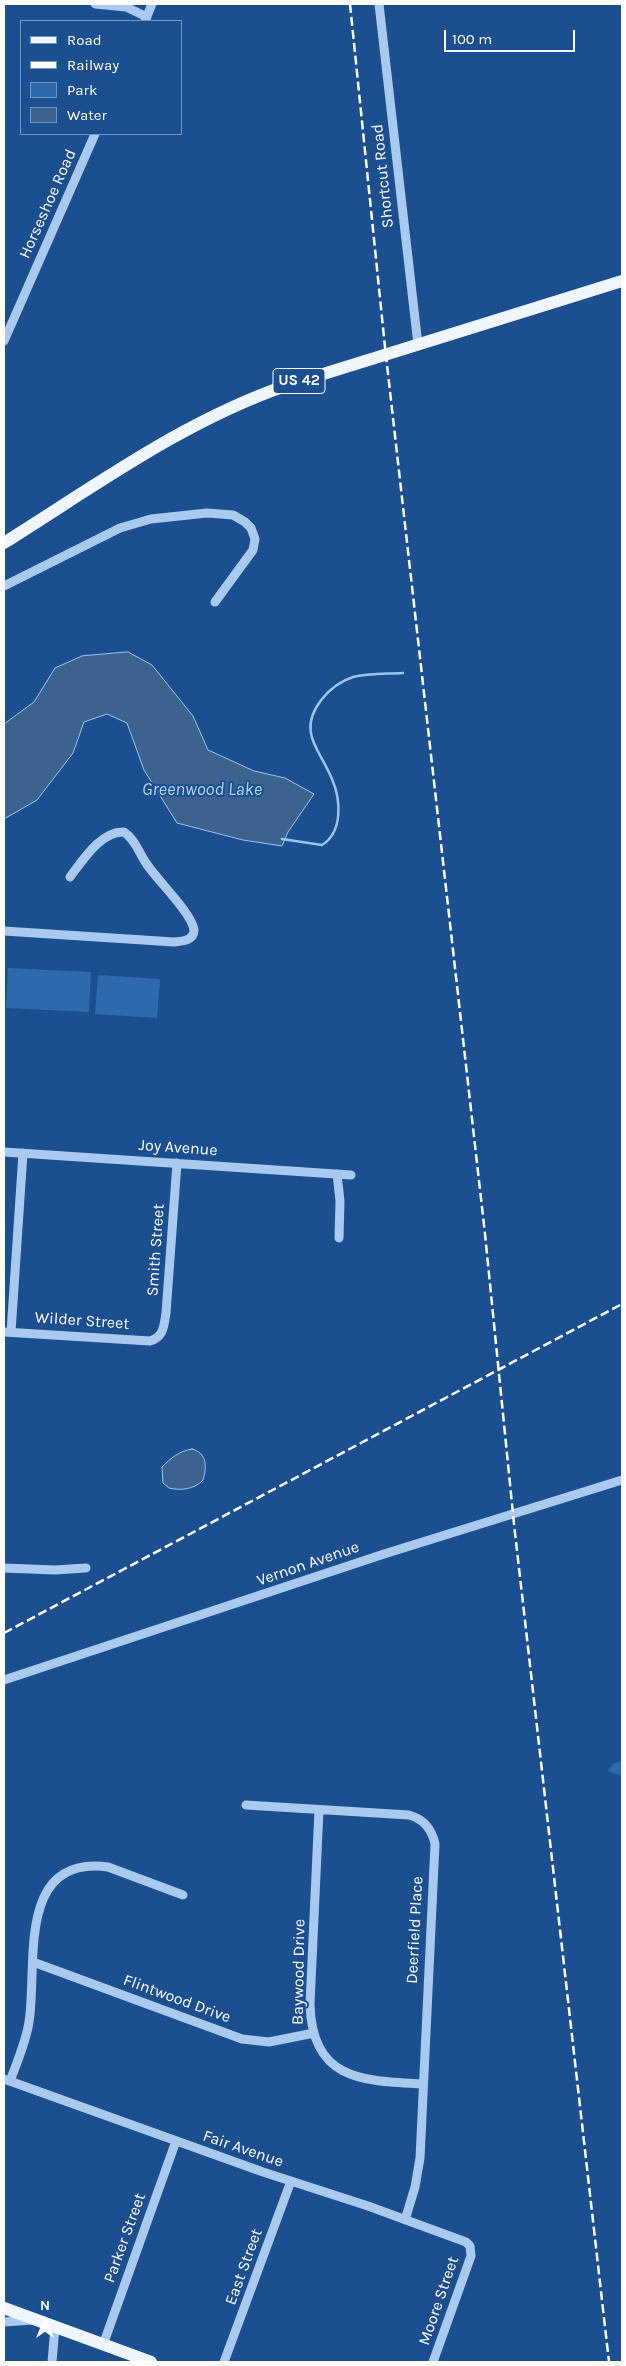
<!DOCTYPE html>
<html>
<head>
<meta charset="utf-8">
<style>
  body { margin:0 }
  #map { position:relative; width:626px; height:2366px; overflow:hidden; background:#1b4f8f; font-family:Karla,sans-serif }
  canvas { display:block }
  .frame { position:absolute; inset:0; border:5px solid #fff; pointer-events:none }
  .legend { position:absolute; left:20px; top:20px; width:162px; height:115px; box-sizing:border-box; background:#1b4f8f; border:1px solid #7695bc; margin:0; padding:6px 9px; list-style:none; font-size:15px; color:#fff }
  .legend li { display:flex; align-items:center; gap:10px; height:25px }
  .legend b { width:25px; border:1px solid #7695bc }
  .north { position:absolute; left:20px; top:2296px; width:50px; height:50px; -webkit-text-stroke:4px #1b4f8f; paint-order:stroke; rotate:0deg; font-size:14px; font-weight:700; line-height:20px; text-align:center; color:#fff }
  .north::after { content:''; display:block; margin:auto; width:18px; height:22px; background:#fff; clip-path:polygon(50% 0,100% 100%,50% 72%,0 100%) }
  .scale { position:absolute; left:444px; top:30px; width:131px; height:22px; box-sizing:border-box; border:2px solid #fff; border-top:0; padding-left:6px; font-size:15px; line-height:18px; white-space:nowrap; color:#fff; -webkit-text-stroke:4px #1b4f8f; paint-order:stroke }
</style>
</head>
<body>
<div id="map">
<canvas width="626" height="2366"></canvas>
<div class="frame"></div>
<ul class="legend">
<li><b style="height:6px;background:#f0f6ff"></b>Road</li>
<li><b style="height:6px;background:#fff"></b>Railway</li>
<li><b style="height:14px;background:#2e69ad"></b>Park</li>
<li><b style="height:14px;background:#3c6290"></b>Water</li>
</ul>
<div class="north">N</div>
<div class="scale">100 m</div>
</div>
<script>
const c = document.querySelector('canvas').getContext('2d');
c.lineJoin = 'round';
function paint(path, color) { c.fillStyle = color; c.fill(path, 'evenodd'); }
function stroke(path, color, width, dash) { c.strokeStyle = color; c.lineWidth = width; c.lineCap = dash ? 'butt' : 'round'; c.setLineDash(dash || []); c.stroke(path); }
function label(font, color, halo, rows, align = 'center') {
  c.font = font + ' Karla,sans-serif'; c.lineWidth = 4; c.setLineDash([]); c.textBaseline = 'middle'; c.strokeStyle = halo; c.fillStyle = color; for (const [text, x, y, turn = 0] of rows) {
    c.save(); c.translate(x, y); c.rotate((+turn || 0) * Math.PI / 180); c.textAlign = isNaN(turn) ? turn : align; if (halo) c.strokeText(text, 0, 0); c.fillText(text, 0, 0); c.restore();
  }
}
paint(new Path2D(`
  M8,968l83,4 -2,40 -83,-4z
  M98,975l62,4 -3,39 -62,-4z
  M622,1761v15l-14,-5 5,-7z`), '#2e69ad');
const water = new Path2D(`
  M128,652l24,13 41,51 15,34 46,21 31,7 29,16 -26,38 -6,14 -39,-6 -66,-17 -33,-53 -17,-47 -20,-9 -23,8 -11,31 -36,47 -33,19v-95l30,-22 21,-34 27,-12z
  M192,1449c15,4 15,17 11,31 -8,9 -22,11 -34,8l-6,-5 -1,-16c9,-9 17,-16 30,-18z`);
paint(water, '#3c6290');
stroke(water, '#9cc4f0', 1);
stroke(new Path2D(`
  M282,839l40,6c21,-13 19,-45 10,-66 -12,-30 -36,-47 -10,-80 8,-10 19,-18 31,-22 15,-4 34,-3 50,-4`), '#9cc4f0', 2.5);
stroke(new Path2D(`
  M95,4l31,3 21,10
  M379,4l39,341
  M145,21l7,-17
  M4,341l91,-207
  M4,586l116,-58 31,-9 56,-6 26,2 12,7 6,6 4,11 -2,11 -38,52
  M4,931l170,11c8,-1 20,-1 20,-12 -2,-17 -38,-51 -48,-67 -7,-10 -11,-24 -22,-31 -23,-1 -41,28 -54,45
  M4,1152l347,23
  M337,1174l3,27 -1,37
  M4,1332l146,9c14,-4 14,-16 16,-28l11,-150
  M11,1332l12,-179
  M4,1568l51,2 31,-2
  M4,1680l380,-126 238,-74
  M246,1805l163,10c15,4 23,15 26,29l-15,314 -5,29 -10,33
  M319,1810l-9,194c2,77 53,77 113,80
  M33,1962l209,77 27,3 45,-9
  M4,2079l259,93 105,34 98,36 4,4 1,10 -38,106
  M10,2081c7,-19 16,-39 19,-59 9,-56 -14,-167 79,-155l75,28
  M4,2322l29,-2
  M103,2345l73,-204
  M52,2362l3,-35
  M224,2362l67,-181`), '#a9c9ee', 9);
stroke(new Path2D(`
  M4,543c91,-57 181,-123 284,-158l334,-104
  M4,2308l147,54`), '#f0f6ff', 12);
stroke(new Path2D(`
  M350,4l35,343 100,887 29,290 95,838
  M4,1633l618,-329`), '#fff', 2.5, [9, 4]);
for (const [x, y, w] of [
  [299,381,52]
]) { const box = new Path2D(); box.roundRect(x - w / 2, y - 12.5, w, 25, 4); c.fillStyle = '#1b4f8f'; c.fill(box); stroke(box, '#fff', 1); }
label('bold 15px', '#fff', null, [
  ["US 42",299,381]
]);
label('16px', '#fff', '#1b4f8f', [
  ["Shortcut Road",383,176,-96],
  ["Horseshoe Road",48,204,-66],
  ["Joy Avenue",178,1148,4],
  ["Smith Street",156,1250,-86],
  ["Wilder Street",82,1321,4],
  ["Vernon Avenue",308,1564,-19],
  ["Deerfield Place",415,1930,-87],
  ["Baywood Drive",299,1972,-89],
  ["Flintwood Drive",177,1999,20],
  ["Fair Avenue",243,2149,19],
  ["Parker Street",125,2238,-70],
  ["East Street",244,2267,-70],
  ["Moore Street",439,2301,-71]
]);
label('italic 18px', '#b5d3f5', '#1b4f8f', [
  ["Greenwood Lake",202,790]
]);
</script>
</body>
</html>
